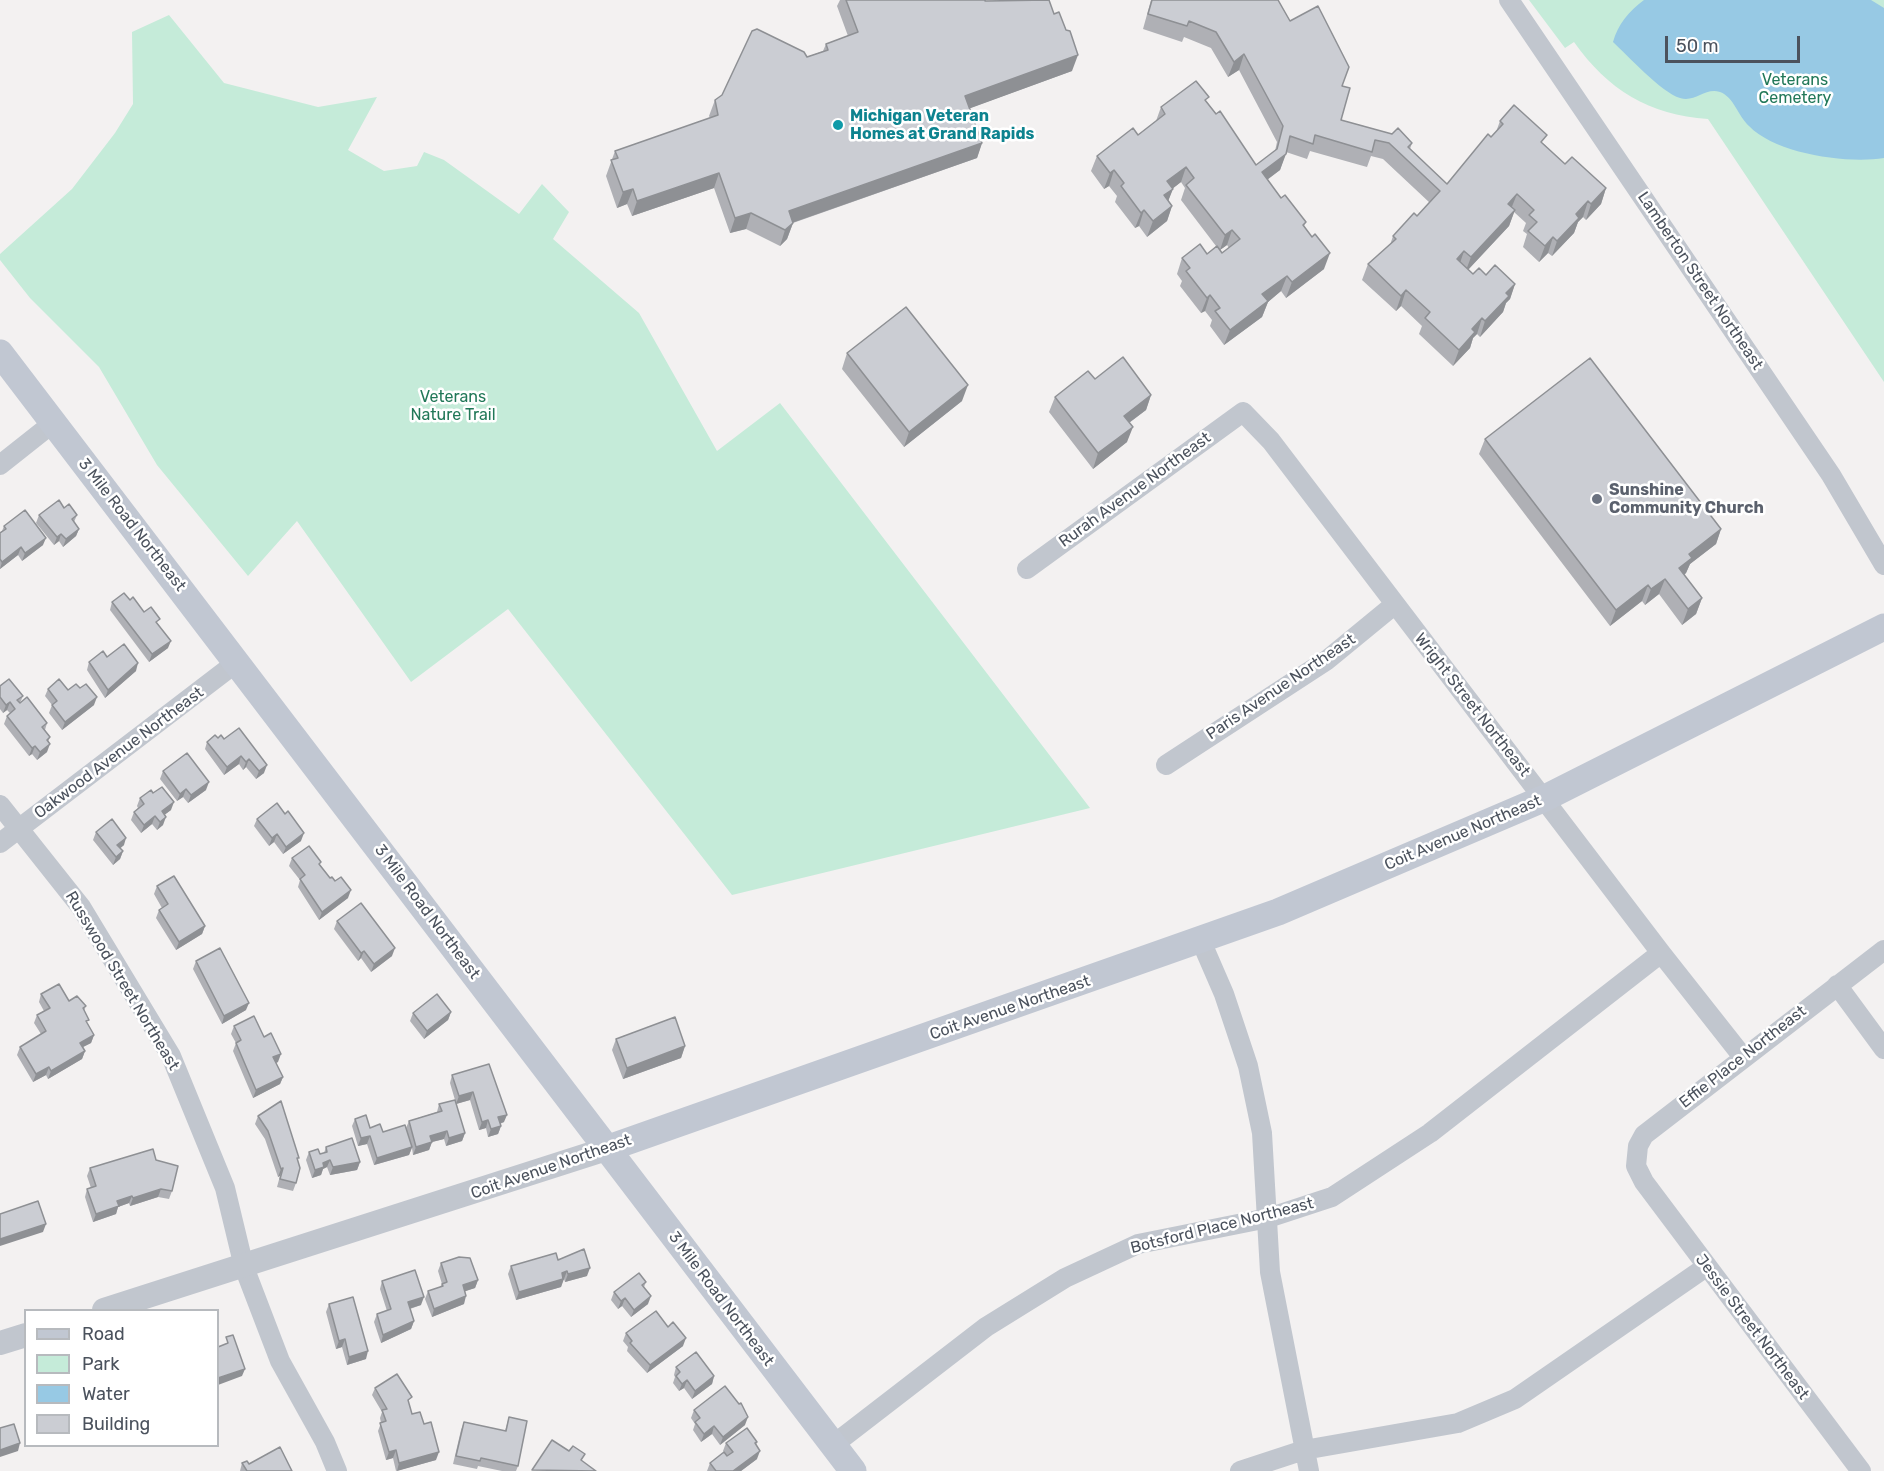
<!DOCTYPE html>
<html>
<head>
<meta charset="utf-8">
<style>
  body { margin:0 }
  #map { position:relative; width:1884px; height:1471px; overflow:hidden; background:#f3f1f1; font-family:Rubik,sans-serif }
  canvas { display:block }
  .legend { position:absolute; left:24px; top:1309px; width:195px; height:138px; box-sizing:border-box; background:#fff; border:2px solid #b7babe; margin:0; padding:8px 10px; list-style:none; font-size:18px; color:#4b525d }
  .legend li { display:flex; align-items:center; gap:12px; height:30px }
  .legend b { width:30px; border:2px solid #b7babe }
  .scale { position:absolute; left:1665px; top:36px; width:135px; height:27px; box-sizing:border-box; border:3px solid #4b525d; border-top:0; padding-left:8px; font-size:18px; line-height:21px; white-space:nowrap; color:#4b525d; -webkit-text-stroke:4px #fff; paint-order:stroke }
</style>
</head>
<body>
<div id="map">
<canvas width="1884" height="1471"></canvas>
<ul class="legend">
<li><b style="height:8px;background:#c1c7d2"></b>Road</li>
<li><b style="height:16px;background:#c5ebd9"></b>Park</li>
<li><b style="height:16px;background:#97c9e4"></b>Water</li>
<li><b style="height:16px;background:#cbcdd3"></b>Building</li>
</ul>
<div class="scale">50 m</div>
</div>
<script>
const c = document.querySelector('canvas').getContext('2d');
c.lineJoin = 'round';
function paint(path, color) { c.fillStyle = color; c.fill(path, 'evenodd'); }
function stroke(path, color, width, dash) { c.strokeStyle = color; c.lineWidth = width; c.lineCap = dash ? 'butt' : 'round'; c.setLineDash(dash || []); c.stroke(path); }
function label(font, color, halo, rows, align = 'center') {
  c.font = font + ' Rubik,sans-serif'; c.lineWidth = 5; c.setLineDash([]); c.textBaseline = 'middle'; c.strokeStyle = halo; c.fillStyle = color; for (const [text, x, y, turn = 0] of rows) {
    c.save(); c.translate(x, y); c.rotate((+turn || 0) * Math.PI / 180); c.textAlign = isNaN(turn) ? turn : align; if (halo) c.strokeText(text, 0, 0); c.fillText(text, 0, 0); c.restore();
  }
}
paint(new Path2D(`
  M1529,0h355v382l-176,-263c-59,-4 -100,-29 -134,-77l-9,6z
  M169,15l55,68 94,24 59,-10 -29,53 36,21 33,-5 7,-14 20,8 75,54 23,-30 27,28 -16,27 86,74 78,138 63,-48 310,405 -358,87 -224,-286 -97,73 -114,-161 -49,55 -91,-111 -58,-98 -69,-69 -30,-38v-6l72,-65 43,-56 18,-29 -1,-72z`), '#c5ebd9');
paint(new Path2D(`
  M1644,0h227l13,8v150c-37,6 -108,-4 -135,-32 -11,-10 -15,-29 -29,-34 -15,-5 -25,11 -40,6 -18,-5 -53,-43 -67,-56 5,-18 16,-31 31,-42z`), '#97c9e4');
stroke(new Path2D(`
  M1509,0l322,475 53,90
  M0,465l53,-42
  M1027,569l216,-157 28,29 390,512 82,104
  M1166,765l161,-105 67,-55
  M0,805l81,102 90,149 54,132 19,79 36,94 45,81 12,29
  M0,843l237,-181
  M1201,941l23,53 24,72 14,67 8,139 39,199
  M1837,985l47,64
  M833,1445l153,-118 79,-49 73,-34 130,-26 64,-21 98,-64 231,-180
  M1240,1471l64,-21 154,-27 57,-24 191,-132
  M1861,1471l-217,-289 -8,-16 2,-20 6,-11 240,-185`), '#c1c6ce', 20);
stroke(new Path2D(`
  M104,1310l502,-161
  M0,1343l26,-8`), '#c1c6ce', 24);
stroke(new Path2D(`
  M0,353l853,1118
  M606,1149l672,-237 267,-114 339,-171`), '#c1c7d2', 27);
paint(new Path2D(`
  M840,0h145l87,71 -102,37 12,35 -5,15 -184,65 -6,16 -7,7 -34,-17 -16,4 -16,-45 -82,28 -5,-12 -10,4 -11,-32 9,-25 95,-33 -1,-2 6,-16 7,-5 85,-38 16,-6 3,-7 22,-8 -11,-30z
  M1151,0h127l12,21 52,65 -1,34 71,23 -2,6 37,35 49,-52 4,-11 44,23 21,20 41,24 -5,16 -15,16 -3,-3 -5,5 -4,11 -22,23 -4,-3 -9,9 -16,-15 4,-13 -4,-3 3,-8 -12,-11 -5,14 -41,44 5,4 13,1 29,9 -5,15 -4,4 -3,9 -23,25 -3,-3 -4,4 -3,10 -17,18 -34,-32 3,-8 -21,-20 -5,5 -34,-31 6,-16 22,-19 3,-9 24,-20 13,-13 -47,-44 -12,-3 -4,11 -57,-16 -3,8 -21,-7 -6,18 -13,10 14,18 25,24 -2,4 20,43 -38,29 -5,-7 -13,11 -6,15 -38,28 -14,-19 2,-6 -7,-9 -4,2 -21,-27 2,-5 -5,-7 5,-16 25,-4 9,-8 -35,-46 4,-12 -4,-6 -8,6 -5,13 4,5 -5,15 -20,16 -8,-11 -4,2 -20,-26 2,-6 -8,-10 -5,3 -13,-18 6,-15 41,-21 18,-14 5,-14 46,-5 49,63 19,-14 2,-9 -38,-72 -11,7 -17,-29 -27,-11 -2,5 -39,-13zM1227,245l2,3 -7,5 -2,-3z
  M847,353l115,48 -58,46 -62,-78z
  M1095,379l56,16 -5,15 -17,13 -2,19 -34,27 -44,-57 6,-15z
  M1485,439l236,90 -5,15 -26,20 -4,9 -2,2 18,23 -6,16 -14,11 -23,-31 -14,11 -3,-4 -32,25 -131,-172z
  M64,508l13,7 -3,7 5,7 -3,7 -13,11 -4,-6 -5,4 -18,-22 3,-8z
  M4,526l39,19 -21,16 -4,-6 -18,14v-36l2,-2z
  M130,600l28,24 10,24 -19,14 -39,-52 2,-8z
  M107,657l29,14 -31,27 -18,-28 2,-8z
  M0,686l23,10 -3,7 27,20 -2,7 5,7 -2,5 -1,10 -10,8 -5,-6 -3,2 -25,-32 3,-8 3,-3 -3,-3 -4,3 -3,-4z
  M48,689l20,1 26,15 -32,25 -13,-17 3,-8 -7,-9z
  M239,728l25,45 -8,6 -10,-12 -3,3 -4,-6 -15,11 -19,-26 2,-7 11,-4 6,1z
  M163,771l43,19 -18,13 -5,-6 -6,4 -17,-22z
  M153,793l18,17 -7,5 -1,10 -6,5 -5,-6 -11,9 -10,-13 3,-8 4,-4 -1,-2 3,-8z
  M257,819l44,22 -18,13 -9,-12 -5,4 -15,-20z
  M96,832l28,13 -4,3 3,3 -3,8 -7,6 -20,-25z
  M292,858l28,7 10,13 18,20 -29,22 -21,-33 2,-7 -11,-14z
  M157,886l48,40 -3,8 -26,16 -20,-32 3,-8 3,-2 -8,-14z
  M337,921l55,35 -21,16 -10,-14 -3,3 -24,-32z
  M196,961l50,49 -24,14 -29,-55z
  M41,994l45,12 -2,5 3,13 7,11 -3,8 -8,4 2,4 -3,8 -34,20 -2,-4 -13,7 -16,-27 3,-8 21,-13 -7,-11 3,-8 7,-4 -5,-9z
  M451,1012l-3,8 -24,19 -14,-18 3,-8z
  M234,1026l30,11 14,25 -2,1 7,14 -3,7 -27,14 -20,-47 3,-8 -5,-9z
  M616,1039l69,7 -4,12 -58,21 -11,-29z
  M489,1064l15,58 -4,2 1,2 -3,8 -10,3 -2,-9 -7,2 -9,-30 -14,4 9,29 -3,8 -16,5 -2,-7 -12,3 -3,8 -16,5 -1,-7 -3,7 -35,10 -7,-21 -9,2 -6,-20 3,-7 15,9 13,4 23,-4 3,-7 28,-9 2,-8 16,-4 -5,-17 2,-8z
  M258,1116l40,45 -2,22 -3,8 -16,-4 3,-11 -2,1 -13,-38 -10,-15z
  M326,1147l34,15 -3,8 -27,5 -3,-8 -4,2 -2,6 -9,3 -6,-18 3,-8 11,2 4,-1z
  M156,1160l16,31 -3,8 -11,-2 -28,9 -1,-3 -11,4 -2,7 -23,8 -8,-25 2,-8 4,-1 -4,-12 3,-8z
  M558,1260l29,16 -22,6 -1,-3 -1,1 -2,7 -45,13 -8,-26 3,-8z
  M441,1263l37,17 -3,8 -10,3 -1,13 -32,13 -7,-18 3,-8 12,-4 2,-3 -4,-13z
  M382,1281l39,24 -11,4 4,12 -3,8 -30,14 -7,-21 3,-8 10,-3 -7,-22z
  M646,1282l-2,5 4,17 -17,13 -9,-11 -4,3 -7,-9 3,-8z
  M329,1304l37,55 -19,6 -5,-18 -6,2 -10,-37z
  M626,1333l57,13 -36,27 -20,-22 1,-4 -5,-6z
  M676,1367l38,9 -2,8 -20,15 -8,-11 -5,3 -6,-8 2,-6 -1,-2z
  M375,1388l34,17 3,9 12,10 12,36 -40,11 -3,-13 -7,2 -8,-29 3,-8 -1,-5 2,-6 -10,-17z
  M694,1410l51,15 -25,20 -8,-11 -11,8 -8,-12 2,-6 -4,-6z
  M509,1417l9,49 -2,5h-14l-24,-5 -1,3 -24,-5 8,-34 3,-8 41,9z
  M757,1442l-1,3 1,14 -16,12h-34l3,-8 17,-7 -4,-5 3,-8z
  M242,1463l7,1 43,7h-52z`), '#afb0b5');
paint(new Path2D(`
  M1244,54l-5,16 -11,7 6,-15z
  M1078,55l-6,16 -112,41 5,-16z
  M982,143l-5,15 -194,68 6,-15z
  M1286,154l-6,16 -24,18 6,-16z
  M1186,167l-5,15 -19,15 5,-16z
  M1114,170l-5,16 -5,3 6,-16z
  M719,173l-5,15 -82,28 5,-15z
  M1606,188l-5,16 -15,16 5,-16z
  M633,189l-6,15 -10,4 6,-16z
  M1173,189l-6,15 -3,-9z
  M1517,194l-6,15 -3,-5z
  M1588,201l-5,16 -5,5 -4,11 -22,23 5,-15 19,-27z
  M1172,206l-5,15 -20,16 6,-16z
  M1144,210l-5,16 -4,2 6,-15z
  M1515,210l-6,16 -44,47 6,-16z
  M751,213l-5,16 -16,4 5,-15z
  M793,223l-6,16 -7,7 5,-16z
  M1232,230l-5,15 -7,5 5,-15z
  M1553,237l-5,16 -9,9 6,-16z
  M1464,251l-5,15 -2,-7z
  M1330,253l-6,16 -38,29 6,-16z
  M1287,276l-6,15 -13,11 -6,15 -38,28 6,-15 32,-36z
  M1515,284l-5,15 -4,4 -3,9 -23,25 5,-16 21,-28z
  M1406,290l-5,16 -5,5 5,-15z
  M1210,295l-5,16 -4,2 6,-15z
  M1482,318l-5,16 -4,4 -3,10 -17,18 6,-16 13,-21z
  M968,385l-6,16 -58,46 5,-15z
  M1151,395l-5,15 -28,21 6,-15z
  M1133,427l-6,15 -34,27 5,-16z
  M79,529l-3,7 -13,11 3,-8z
  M1721,529l-5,15 -26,20 -4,9 -13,11 6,-16 10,-14z
  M61,534l-2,7 -5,4 3,-8z
  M46,538l-3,7 -21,16 3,-8z
  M21,547l-3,8 -18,14 2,-7z
  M1665,579l-6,15 -14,11 6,-16z
  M1648,585l-6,16 -32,25 6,-16z
  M1702,598l-6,16 -14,11 6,-16z
  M171,641l-3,7 -19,14 3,-8z
  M138,663l-2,8 -31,27 3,-8z
  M97,697l-3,8 -32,25 3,-8z
  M10,702l-3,8 -4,3 3,-8z
  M50,744l-3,8 -10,8 3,-8z
  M35,746l-3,8 -3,2 3,-8z
  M241,756l-2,8 -15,11 3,-8z
  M249,759l-3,8 -3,3 3,-8z
  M267,765l-3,8 -8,6 3,-8z
  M209,782l-3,8 -18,13 3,-8z
  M186,789l-3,8 -6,4 3,-7z
  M174,802l-3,8 -12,9 3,-8z
  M155,816l-3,8 -11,9 3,-8z
  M166,817l-3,8 -6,5 3,-8z
  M304,833l-3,8 -18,13 3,-7z
  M277,834l-3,8 -5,4 3,-8z
  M126,838l-2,7 -9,8 2,-8z
  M123,851l-3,8 -7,6 3,-8z
  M351,890l-3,8 -29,22 3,-8z
  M205,926l-3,8 -26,16 3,-8z
  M395,948l-3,8 -21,16 3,-8z
  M364,951l-3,7 -3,3 3,-8z
  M249,1003l-3,7 -24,14 2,-8z
  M451,1012l-3,8 -24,19 3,-8z
  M94,1035l-3,8 -14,7 3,-7z
  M685,1046l-4,12 -58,21 4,-11z
  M85,1051l-3,8 -34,20 3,-8z
  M281,1054l-3,8 -7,3 2,-8z
  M49,1067l-3,8 -13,7 3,-8z
  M283,1077l-3,7 -27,14 3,-8z
  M473,1092l-3,8 -14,4 3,-8z
  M507,1115l-3,7 -9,3 3,-8z
  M488,1120l-2,8 -7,2 3,-8z
  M501,1126l-3,8 -10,3 3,-8z
  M447,1131l-3,8 -12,3 -3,8 -16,5 3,-8 14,-11z
  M465,1133l-3,8 -16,5 3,-8z
  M370,1136l-3,8 -9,2 3,-8z
  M412,1147l-3,8 -35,10 3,-7z
  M330,1160l-3,7 -4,2 -2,6 -9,3 3,-8 8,-7z
  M360,1162l-3,8 -27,5 3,-8z
  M283,1168l-3,8 -2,1 3,-8z
  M161,1189l-3,8 -28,9 3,-8z
  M132,1196l-3,7 -11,4 -2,7 -23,8 3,-8 21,-13z
  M46,1224l-3,8 -43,14v-7z
  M590,1268l-3,8 -22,6 3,-8z
  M567,1271l-6,16 -45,13 3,-8z
  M478,1280l-3,8 -15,5 3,-8z
  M466,1296l-2,8 -32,13 2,-8z
  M651,1296l-3,8 -17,13 3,-7z
  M424,1297l-3,8 -16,5 3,-8z
  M625,1298l-3,8 -4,3 3,-8z
  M414,1321l-3,8 -30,14 2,-8z
  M686,1338l-3,8 -36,27 3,-8z
  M345,1339l-3,8 -6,2 3,-8z
  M368,1351l-2,8 -19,6 2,-8z
  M245,1369l-3,7 -24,9v-7z
  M714,1376l-2,8 -20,15 3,-8z
  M687,1380l-3,8 -5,3 3,-7z
  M748,1417l-3,8 -25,20 3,-8z
  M714,1426l-2,8 -11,8 3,-8z
  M20,1443l-2,8 -18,6v-7z
  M396,1450l-3,8 -7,2 3,-8z
  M760,1451l-3,8 -16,12h-8z
  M439,1452l-3,8 -39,11 2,-8z`), '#8e9094');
const building = new Path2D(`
  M846,0h139v1l64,-1 5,14 5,-2 7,18 4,1 8,24 -113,41 17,47 -193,68 4,12 -8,7 -34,-17 -16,5 -16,-45 -82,28 -4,-12 -10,3 -12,-32 7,-2 -3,-7 103,-36 -3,-15 7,-5 30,-64 5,-2 47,23 3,5 21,-7 -2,-6 32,-12z
  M1152,0h126l12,21 28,-15 31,61 -7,19 8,2 -9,32 51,14 6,-6 14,15 -4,4 39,37 41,-50 3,3 12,-13 -3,-3 14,-16 33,30 -6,7 24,22 7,-7 34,31 -15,16 -3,-3 -12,13 3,4 -22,23 -4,-4 -8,9 -17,-15 9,-9 -8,-7 5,-5 -17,-16 -9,10 7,6 -44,47 -7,-6 -7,8 16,15 6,-6 7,7 9,-10 20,19 -9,9 3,3 -24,25 -3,-3 -10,11 3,3 -16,18 -34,-32 5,-6 -24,-22 -5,6 -33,-32 28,-25 -3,-3 21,-23 3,3 23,-25 -51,-48 -14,-3 -3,12 -57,-17 -2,9 -23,-8 -4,18 -24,18 19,26 4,-3 21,27 -3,3 9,12 3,-3 15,19 -38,29 -5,-6 -25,18 6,7 -38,29 -15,-19 5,-3 -10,-13 -3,3 -21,-27 4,-3 -8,-10 18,-14 7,10 10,-8 5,7 18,-14 -8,-9 -7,5 -39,-50 8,-7 -8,-11 -19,14 6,8 -9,6 8,11 -19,15 -9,-11 -3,3 -20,-27 3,-3 -10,-13 -4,3 -13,-17 36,-28 5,7 27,-21 -4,-7 35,-26 13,16 -4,3 11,14 4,-3 36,54 21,-16 6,-23 -39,-72 -10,8 -18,-30 -27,-11 -2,5 -39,-12z
  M906,307l62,78 -59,47 -62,-79z
  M1123,357l28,38 -27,21 9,11 -35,26 -43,-56 33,-26 7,8z
  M1590,358l131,171 -32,25 3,4 -13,10 23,30 -14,11 -23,-30 -14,10 -3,-4 -32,25 -131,-171z
  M59,500l5,8 5,-4 8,11 -5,4 7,10 -13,10 -5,-5 -4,3 -18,-22z
  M25,510l21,28 -21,15 -4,-6 -19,15 -2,-3v-26l6,-4 -2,-3z
  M124,593l6,7 3,-3 11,15 7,-5 9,12 -4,3 15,19 -19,13 -40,-52z
  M124,644l14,19 -30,27 -19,-28 14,-11 4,6z
  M9,679l14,17 -6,4 3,3 7,-6 20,26 -5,4 8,10 -3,3 3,4 -10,8 -5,-6 -3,2 -25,-32 8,-7 -5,-7 -4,3 -6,-8v-11z
  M59,679l9,11 8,-6 4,4 6,-4 11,13 -32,25 -13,-17 5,-4 -9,-12z
  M239,728l28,37 -8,6 -10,-12 -3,3 -5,-6 -14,11 -20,-25 8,-7 3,3 3,-3 3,4z
  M187,753l22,29 -18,13 -5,-6 -6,5 -17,-23z
  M162,787l12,15 -12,9 4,6 -6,5 -5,-6 -11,9 -10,-13 10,-8 -4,-6 11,-8 2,3z
  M277,803l8,11 3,-3 16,22 -18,14 -9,-13 -5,4 -15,-19z
  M112,819l14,19 -9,7 6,6 -7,6 -20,-25z
  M309,846l12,16 -2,2 11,14 2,-1 3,4 6,-4 10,13 -29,22 -22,-33 5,-4 -13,-17z
  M174,876l31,50 -26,16 -20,-32 9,-6 -11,-18z
  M361,903l34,45 -21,16 -10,-13 -3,2 -24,-32z
  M220,948l29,55 -25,13 -28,-55z
  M59,984l10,17 8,-5 9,10 -3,2 6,12 -3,1 8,14 -14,8 5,8 -34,20 -2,-4 -13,7 -16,-27 26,-16 -9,-16 13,-7 -9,-14z
  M437,994l14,18 -24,19 -14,-18z
  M254,1016l10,21 7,-4 10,21 -8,3 10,20 -27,13 -20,-47 5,-3 -7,-14z
  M675,1017l10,29 -58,22 -11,-29z
  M489,1064l18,51 -9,2 3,9 -10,3 -3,-9 -6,2 -9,-30 -14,4 -7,-21z
  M455,1100l10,33 -16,5 -2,-7 -17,5 2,6 -16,5 -7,-26 33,-10 -3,-7z
  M281,1101l18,57h-2l3,10 -4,15 -16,-4 3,-11 -2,1 -13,-38 -10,-15z
  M366,1115l4,13 10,-4 3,8 22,-7 7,22 -35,11 -7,-22 -9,2 -6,-19z
  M352,1138l8,24 -27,5 -3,-7 -7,3 1,4 -9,3 -6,-18 9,-3 2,5 7,-2 -1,-5z
  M153,1149l3,11 22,6 -6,25 -11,-2 -28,9 -1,-2 -15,5 2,5 -23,8 -9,-25 9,-3 -6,-18z
  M38,1201l8,23 -46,15v-25z
  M584,1249l6,19 -22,6 -1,-3 -5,2 1,6 -44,13 -8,-26 45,-13 2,7z
  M459,1257l11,1 8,22 -15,5 3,11 -32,13 -6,-18 15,-5 -1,-2 5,-2 -6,-19z
  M415,1270l9,27 -16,5 6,19 -31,14 -6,-21 14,-5 -9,-28z
  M639,1273l7,9 -4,3 9,11 -17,14 -9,-12 -4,3 -7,-9z
  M353,1297l15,54 -19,6 -4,-18 -6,2 -10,-37z
  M656,1311l12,16 5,-5 13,16 -36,27 -20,-22 2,-2 -6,-8z
  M233,1335l12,34 -27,9v-31l10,-4 -2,-6z
  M696,1352l18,24 -19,15 -8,-11 -5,4 -6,-8 4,-4 -4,-5z
  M397,1374l15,23 -4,3 4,14 8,-2 4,12 7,-2 8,30 -40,11 -3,-13 -7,2 -9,-29 6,-2 -4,-11 5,-1 -12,-21z
  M725,1386l14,18 2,-1 7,14 -25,20 -9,-11 -10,8 -9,-12 5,-4 -6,-8z
  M509,1417l18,4 -9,45 -37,-8 -1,3 -24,-5 8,-34 42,9z
  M14,1424l6,19 -20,7v-22z
  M747,1428l10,14 -2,1 5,8 -27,20h-17l-6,-8 14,-11 3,4 6,-4 -7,-9z
  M552,1440l17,11 4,-5 12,8 -4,6 15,11 -64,-1z
  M280,1447l12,24h-45l-5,-8 5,-2 2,3z`);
paint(building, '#cbcdd3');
stroke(building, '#8e9094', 1.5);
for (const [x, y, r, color] of [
  [838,125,6,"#0f9aa8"],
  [1597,499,6,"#6b7280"]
]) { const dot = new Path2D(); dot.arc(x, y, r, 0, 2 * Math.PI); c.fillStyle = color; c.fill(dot); stroke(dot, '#fff', 2); }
label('16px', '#217858', '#fff', [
  ["Veterans",1795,80],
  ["Cemetery",1795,98],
  ["Veterans",453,397],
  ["Nature Trail",453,415]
]);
label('bold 16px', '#0d838f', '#fff', [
  ["Michigan Veteran",850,116],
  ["Homes at Grand Rapids",850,134]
], 'left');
label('16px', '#4b525d', '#fff', [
  ["Lamberton Street Northeast",1700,281,56],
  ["Rurah Avenue Northeast",1135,490,-36],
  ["3 Mile Road Northeast",132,525,52],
  ["Paris Avenue Northeast",1281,687,-34],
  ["Wright Street Northeast",1472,705,52],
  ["Oakwood Avenue Northeast",119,753,-37],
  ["Coit Avenue Northeast",1463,833,-23],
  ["3 Mile Road Northeast",427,912,53],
  ["Russwood Street Northeast",122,981,59],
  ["Coit Avenue Northeast",1010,1008,-19],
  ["Effie Place Northeast",1743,1057,-38],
  ["Coit Avenue Northeast",551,1167,-19],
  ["Botsford Place Northeast",1222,1226,-14],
  ["3 Mile Road Northeast",721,1299,53],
  ["Jessie Street Northeast",1752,1327,53]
]);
label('bold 16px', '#5b616d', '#fff', [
  ["Sunshine",1609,490],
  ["Community Church",1609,508]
], 'left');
</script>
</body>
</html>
